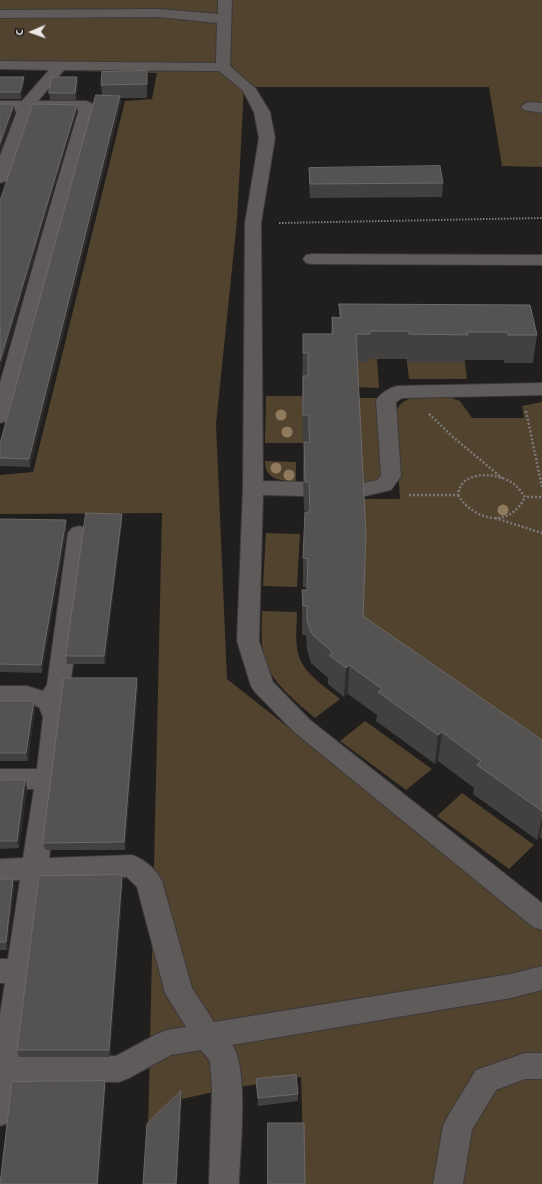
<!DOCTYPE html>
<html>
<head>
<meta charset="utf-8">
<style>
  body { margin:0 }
  #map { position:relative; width:542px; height:1184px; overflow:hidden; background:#211e1e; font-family:"Alegreya Sans",sans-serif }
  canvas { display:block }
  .north { position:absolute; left:12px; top:12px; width:40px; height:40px; -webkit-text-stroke:3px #181515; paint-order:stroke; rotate:268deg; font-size:11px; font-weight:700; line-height:16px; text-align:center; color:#eae8e7 }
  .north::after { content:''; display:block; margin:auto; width:14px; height:18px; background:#eae8e7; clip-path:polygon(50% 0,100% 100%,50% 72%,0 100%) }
</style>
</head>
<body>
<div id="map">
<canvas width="542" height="1184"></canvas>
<div class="north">С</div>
</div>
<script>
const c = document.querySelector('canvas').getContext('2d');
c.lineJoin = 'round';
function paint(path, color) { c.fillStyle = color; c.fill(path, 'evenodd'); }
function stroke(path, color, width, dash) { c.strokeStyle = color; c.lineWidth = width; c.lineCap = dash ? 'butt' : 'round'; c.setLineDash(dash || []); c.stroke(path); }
paint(new Path2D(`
  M0,0h542v167l-40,-1 -13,-79h-245l-7,133 -21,204 11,255 315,248v257h-238l-3,-107 -74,12 -45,10 -34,32 14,-618 -162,1v-39l33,-3 92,-371 27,-2 5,-26 -157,-4z
  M368,359h9l2,29 -23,-1 -1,-25h14z
  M407,363h58l2,16h-58z
  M266,396h42l-5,47h-38z
  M356,398h24l5,76 -7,8 -17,1z
  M451,398l9,3 12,17h52l-2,-12 20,-4v371l-181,-128v-146h39l-5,-83c2,-5 3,-11 8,-14 12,-8 34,-4 48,-4z
  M265,461l31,1v19c-15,0 -31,-1 -31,-20z
  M266,533l34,1 -3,53 -34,-1z
  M262,611l35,1c0,15 -3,33 3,47 7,17 27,29 40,40l-25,19c-16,-14 -42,-34 -49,-55 -6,-16 -4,-35 -4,-52z
  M365,721l67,48 -26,21 -66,-49z
  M462,793l72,52 -25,24 -72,-53z`), '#52432f');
const minor = new Path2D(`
  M218,0h14l-2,66 26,23 14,23 5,26 -14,85 2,258 41,1 7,2 3,5 -3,5 -7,2 -41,-1 -4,146 14,41 37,38 232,183v27l-9,-3 -239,-195 -39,-40 -4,-6 -14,-45 6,-153 2,-265 14,-85 -5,-26 -11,-21 -24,-20 -155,-1 -26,31h48l5,2 3,3 -84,311 -3,4 -7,2v-40l77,-272h-45l-24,67 -2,3 -6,2v-27l17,-45h-17v-10h22l27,-31 -49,-1v-8l216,2 1,-40 -58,-6 -159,1v-8l159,-1 59,5z
  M529,102l13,1v10l-18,-3 -3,-3 3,-3z
  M312,254l230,1v10l-230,-1 -6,-1 -3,-4 3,-4z
  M542,383v12l-140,3 -6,4 5,74 -10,14 -30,7 -7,-2 -3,-5 3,-5 23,-5 4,-5 -5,-75c5,-7 13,-12 21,-14z
  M79,526l7,2 4,5 -20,154 -10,15 7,15 -7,62 -11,79 83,-3c13,5 24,14 30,26l30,107 22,34 297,-48 31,-8v24l-31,8 -279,47c17,20 8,110 7,139h-30l3,-95 -2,-28 -9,-11 -30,5 -42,23 -10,4 -100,-1 -4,31 -5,10 -10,4v-112l5,-31h-5v-24h8l12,-79 -20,1v-22l23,-1 11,-69h-34v-20h37l6,-52 -4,-10 -12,-3h-27v-18h27l16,5 4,-6 21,-152 4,-5zM127,877l10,10 28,106 21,34 -19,3 -10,4 -41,22 -94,-1 24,-176z
  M525,1053h17v26h-17l-29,11 -24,40 -9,54h-30l10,-58 5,-10 28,-46z`);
stroke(minor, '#3c3939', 2);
stroke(new Path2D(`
  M279,223l263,-5`), '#7c7979', 2, [1.5, 1.5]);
stroke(new Path2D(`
  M526,411l16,76
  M429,414l24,23 49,41
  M409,495h49c1,-5 2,-10 7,-14 12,-10 39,-6 50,4 4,3 7,8 10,12h17
  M458,495c16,26 52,34 67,2
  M495,518l47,15`), '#7c7979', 2.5, [2, 2]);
paint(minor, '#5f5b5b');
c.fillStyle = '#907a5e';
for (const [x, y] of [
  [281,415],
  [287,432],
  [276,468],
  [289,475],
  [503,510]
]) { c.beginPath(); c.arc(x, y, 5.5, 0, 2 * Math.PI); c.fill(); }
paint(new Path2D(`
  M147,71v27h-27l1,5 -91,364 -30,-1v-22l102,-348 -1,-11z
  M0,77h24v7l-3,15h-21z
  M77,77l1,7 -2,16h-26l-1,-7z
  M309,168l134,15 -1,14 -132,1 -1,-16z
  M339,304l198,31 -4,28h-29v-3h-39v3h-58v-4h-38v3h-12l6,254 179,124v99l-2,-2 -3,3 -64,-46 1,-6 -36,-27 -3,3 -59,-43 1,-6 -29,-21 -4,3 -16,-13v-6l-17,-15 -4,-13 -1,-15h-4v-45h5v-2l-4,-1v-29l5,-46v-1h-4l-1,-40 1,-28h-1l-1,-39 1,-70h28l1,-17h7z
  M122,514v8l-17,142h-38l-1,-8z
  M0,519l67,9 -25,145 -42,-1z
  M138,686l-13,164h-80l-2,-7z
  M0,701h34l1,8 -7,52h-28z
  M0,780h25l2,8 -8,60 -19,1z
  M122,875l1,8 -13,174h-91l-2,-7z
  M0,879l15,7 -8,64h-7z
  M256,1079l42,15v7l-40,5z`), '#434040');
paint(new Path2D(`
  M24,77v7l-3,15 -1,-7z
  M77,77l1,7 -2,16 -1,-7z
  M120,96l1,7 -91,364 -1,-8z
  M14,104l1,7 -15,42v-10z
  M77,105l1,7 -78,260v-11z
  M122,514v8l-17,142 -1,-8z
  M66,520l1,8 -25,145 -1,-8z
  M349,665l-1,29 -4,3 2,-29z
  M137,678l1,8 -13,164 -1,-8z
  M34,701l1,8 -7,52 -2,-8z
  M442,732l-4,29 -3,3 3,-29z
  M25,780l2,8 -8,60 -2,-7z
  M542,818v9l-2,10 -3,3z
  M122,875l1,8 -13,174 -1,-7z
  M13,879l2,7 -8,64 -1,-8z
  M105,1081l1,7 -7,96h-2z
  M181,1091l1,8 -5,85h-1z`), '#2e2b2b');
const building = new Path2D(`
  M147,71v13l-46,1 1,-13z
  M0,77h24l-4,15h-20z
  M52,77h25l-2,16h-26z
  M96,95l24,1 -91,363 -29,-1v-14z
  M0,104h14l-14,39z
  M33,104l44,1 -77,256v-160z
  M440,166l3,17 -133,1 -1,-16z
  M339,304l191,1 7,30h-29v-3h-41l1,3 -59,-1v-3h-39v3h-14l10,202 -3,80 179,124v71l-65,-46 4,-4 -39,-29 -4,3 -60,-43 4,-3 -18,-13 -15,-11 -3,3 -17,-13 4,-2 -21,-19 -5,-13v-15h-4l-1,-16h5l1,-31 -5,-1 2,-46h5l-1,-30h-4l-1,-40h6l-1,-13v-14h-6v-39h5v-23h-5v-19h30l-1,-17 9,1z
  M86,513l36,1 -18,142h-38z
  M0,519l66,1 -25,145 -41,-1z
  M64,678h73l-13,164 -81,1z
  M0,701h34l-8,52h-26z
  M0,780h25l-8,61h-17z
  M122,875l-13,175h-92l22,-174z
  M0,879h13l-7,63h-6z
  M296,1075l2,19 -40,4 -2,-19z
  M105,1081l-8,103h-97l12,-102z
  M181,1091l-5,93h-33l4,-60z
  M268,1123h36l1,61h-37z`);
paint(building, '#555252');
stroke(building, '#6c6969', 1);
</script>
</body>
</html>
